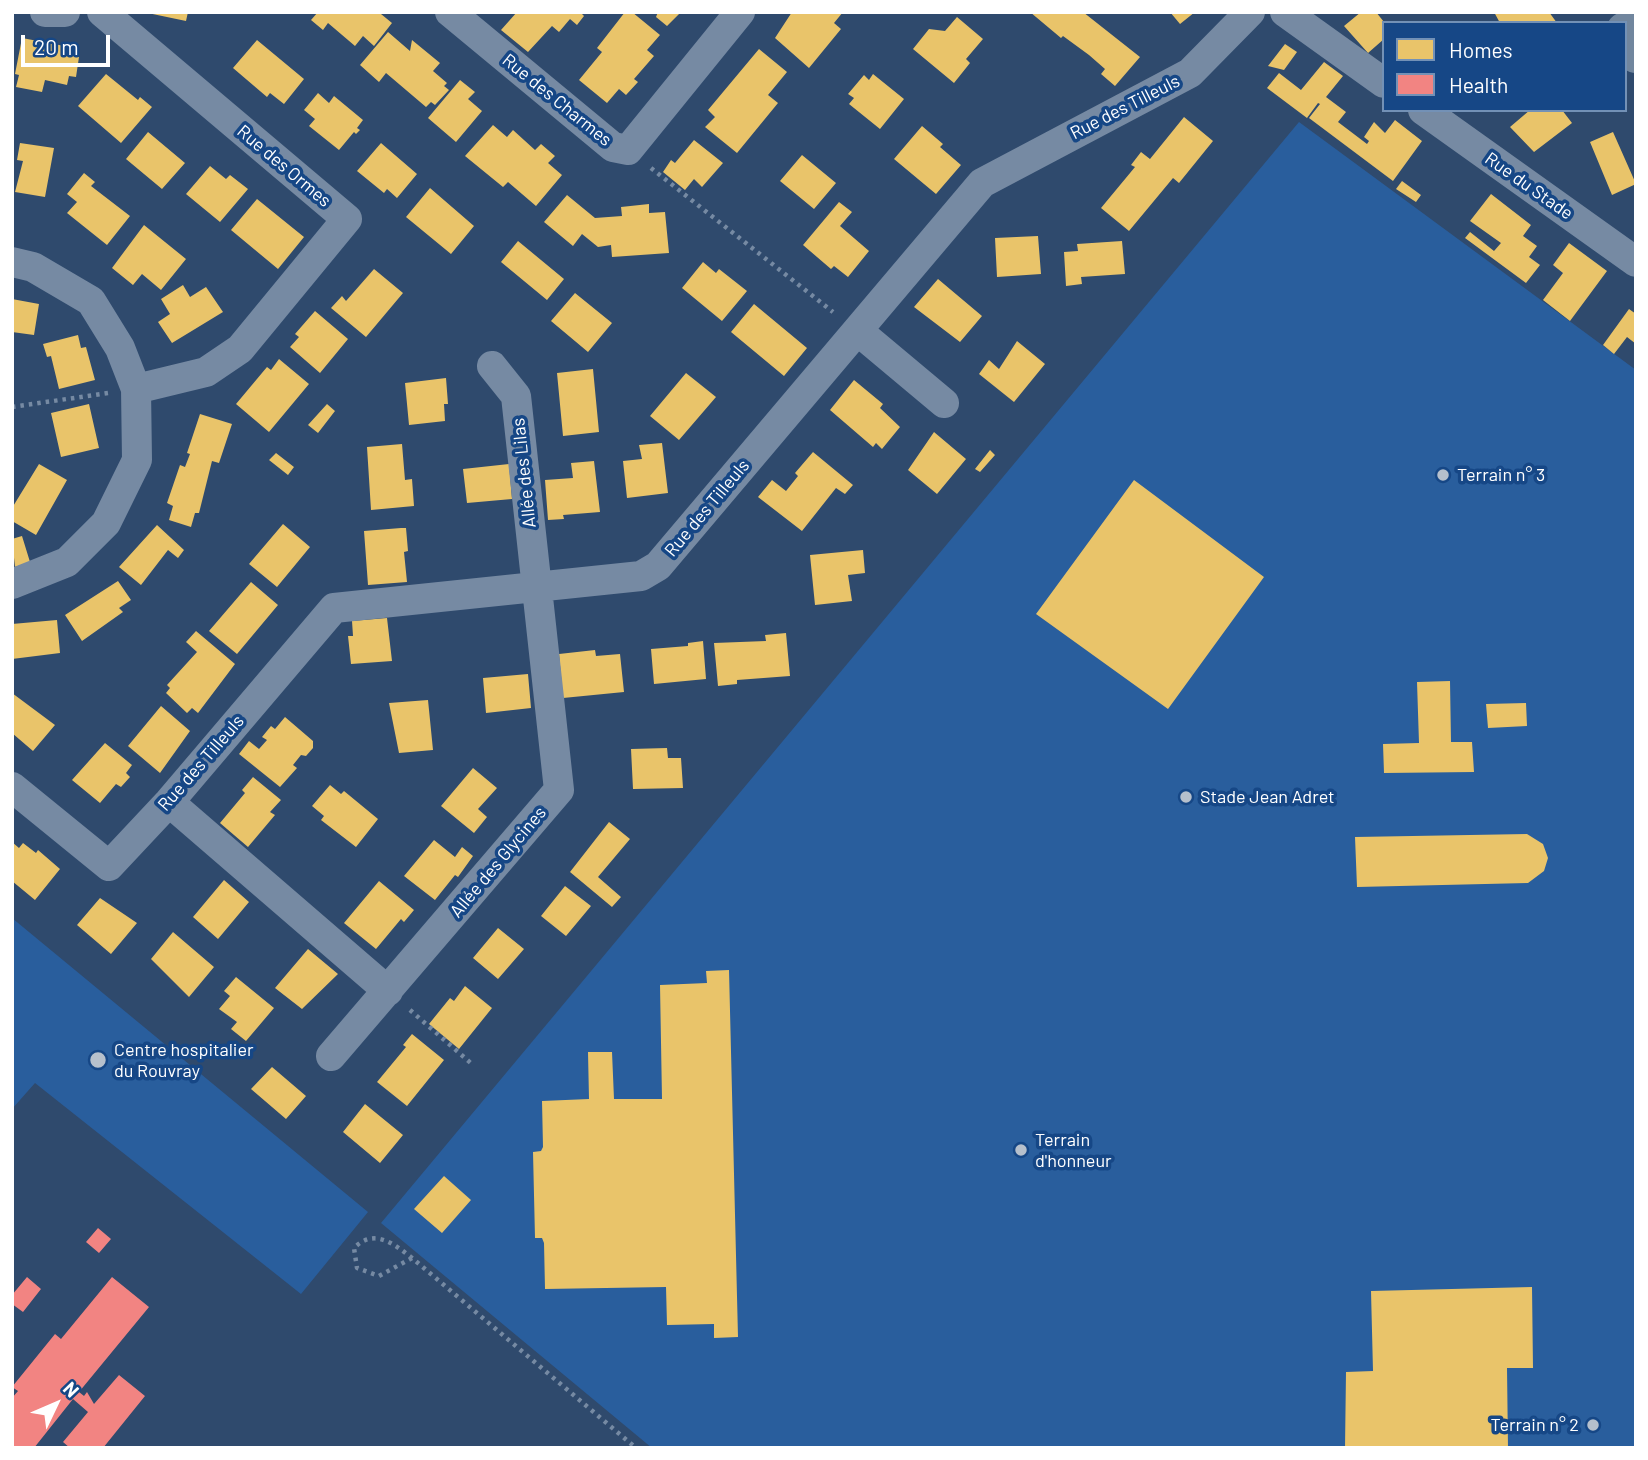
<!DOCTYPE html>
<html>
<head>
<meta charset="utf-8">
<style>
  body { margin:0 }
  #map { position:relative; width:1648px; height:1460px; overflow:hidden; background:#2f4a6d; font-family:Barlow,sans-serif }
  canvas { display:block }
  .frame { position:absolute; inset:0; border:14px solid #fff; pointer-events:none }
  .legend { position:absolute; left:1382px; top:21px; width:245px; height:91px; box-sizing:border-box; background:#164786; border:2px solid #7391b6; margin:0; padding:9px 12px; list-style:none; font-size:21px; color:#fff }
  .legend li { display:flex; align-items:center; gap:14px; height:35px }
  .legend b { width:35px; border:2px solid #7391b6 }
  .north { position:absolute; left:21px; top:1369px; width:70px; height:70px; -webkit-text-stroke:5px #164786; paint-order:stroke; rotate:46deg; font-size:19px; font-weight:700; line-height:28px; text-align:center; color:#fff }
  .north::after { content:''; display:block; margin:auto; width:24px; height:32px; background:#fff; clip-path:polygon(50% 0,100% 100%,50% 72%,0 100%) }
  .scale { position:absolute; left:21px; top:35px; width:89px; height:32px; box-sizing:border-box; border:4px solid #fff; border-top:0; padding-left:9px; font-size:21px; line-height:24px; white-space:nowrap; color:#fff; -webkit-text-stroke:5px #164786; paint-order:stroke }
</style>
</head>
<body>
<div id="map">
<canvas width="1648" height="1460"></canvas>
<div class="frame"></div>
<ul class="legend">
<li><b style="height:19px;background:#e9c46a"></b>Homes</li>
<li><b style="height:19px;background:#f28482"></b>Health</li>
</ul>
<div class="north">N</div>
<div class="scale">20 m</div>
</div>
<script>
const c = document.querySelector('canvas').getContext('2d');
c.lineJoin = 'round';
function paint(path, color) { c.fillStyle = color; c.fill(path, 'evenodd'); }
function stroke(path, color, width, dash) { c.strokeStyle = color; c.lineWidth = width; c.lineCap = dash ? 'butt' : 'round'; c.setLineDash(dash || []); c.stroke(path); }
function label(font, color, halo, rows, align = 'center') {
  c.font = font + ' Barlow,sans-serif'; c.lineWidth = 7; c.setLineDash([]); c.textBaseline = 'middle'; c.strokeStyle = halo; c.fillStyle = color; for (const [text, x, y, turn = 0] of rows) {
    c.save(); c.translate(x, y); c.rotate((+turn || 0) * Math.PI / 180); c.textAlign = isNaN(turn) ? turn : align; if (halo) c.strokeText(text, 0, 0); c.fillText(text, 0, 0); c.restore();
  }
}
paint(new Path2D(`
  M1299,122l337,248v1078h-984l-271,-225z
  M12,918l356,294 -67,82 -266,-211 -23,26z`), '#295e9d');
paint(new Path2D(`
  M143,12h45l-2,9z
  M318,12h65l-2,2 11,9 -18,23 -11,-10 -8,10 -27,-23 -5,7 -12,-10z
  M517,12h63l4,4 -7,9 -7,-6 -11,13 -7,-6 -24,26 -27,-22z
  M625,12h7l28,23 -13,15 7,6 -20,23 4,3 -12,13 -7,-6 -12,14 -28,-23 23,-28 -5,-4z
  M658,12h23l-14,14 -11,-9z
  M792,12h51l-9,11 7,6 -32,39 -34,-30z
  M1030,12h53l57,45 -25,29 -14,-12 4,-5 -16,-14 -26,-19 -2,2z
  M1170,12h25l-15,12z
  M1361,12h15l8,10v17l-16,14 -24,-27z
  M1494,12h55l8,11h-57z
  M957,17l26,22 -17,20 4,4 -16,20 -41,-34 16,-20 16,2z
  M388,32l22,19 2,-11 28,23 -7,8 14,12 -3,3 5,4 -14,15 -4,-3 -5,5 -40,-34 -7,9 -19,-17z
  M22,38l53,10 -2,8 6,1 -3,20 -7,-1 -2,9 -22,-5 -3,12 -26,-5 3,-12 -4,-1z
  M257,40l47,39 -20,25 -14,-11 -3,4 -34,-29z
  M1285,44l12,8 -13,18 -16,-4z
  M759,49l28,23 -19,23 10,8 -41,50 -32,-26 10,-10 -7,-7z
  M1324,62l19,14 -17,21 20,15 -8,10 29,22 2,-3 -5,-4 10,-15 11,11 10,-13 27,21 -29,40 -84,-63 11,-14 -2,-1 -11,15 -40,-30 12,-15 22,17z
  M106,74l32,26 2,-3 12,10 -31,36 -43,-37z
  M873,74l31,25 -24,30 -31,-25 5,-6 -6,-4 16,-19 5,5z
  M460,80l15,12 -7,7 14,12 -26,31 -28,-24z
  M318,93l11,10 5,-7 29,24 -6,8 3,2 -4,4 -2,-2 -15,18 -30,-24 6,-7 -11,-9z
  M1530,110h32l10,13 -38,29 -24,-25z
  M1184,117l29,24 -34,42 -6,-5 -44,53 -28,-23 34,-41 -4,-2 10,-13 9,7z
  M493,125l14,12 6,-7 22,20 6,-6 14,12 -7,7 14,12 -26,31 -28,-24 -5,5 -38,-31z
  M922,126l21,18 -3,3 21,18 -25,29 -42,-35z
  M148,132l37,31 -23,26 -36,-30z
  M1613,132l23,52 -24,11 -22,-53z
  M694,140l29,23 -21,24 -8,-8 -9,11 -22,-18 8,-12 4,3z
  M20,143l34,5 -9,49 -30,-5 8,-31 -6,-1z
  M381,143l36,31 -20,24 -10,-9 -3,4 -27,-22z
  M802,155l34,28 -22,26 -34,-28z
  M210,166l16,13 4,-4 18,14 -28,33 -34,-28z
  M84,173l11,9 -4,4 39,30 -23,29 -40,-32 10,-11 -10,-8z
  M1402,181l19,14 -5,7 -20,-13z
  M430,188l44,38 -23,28 -45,-37z
  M1491,194l40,31 -8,11 14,10 -8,11 11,8 -14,18 -61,-45 5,-6 24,19 7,-8 -31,-22z
  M567,195l28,23 27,-2 -1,-9 28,-3v9l16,-1 4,41 -57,4 -1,-12 -13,2 -16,-13 -9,12 -29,-24z
  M257,199l47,38 -26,32 -47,-39z
  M839,202l13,10 -12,14 29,25 -21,26 -14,-11 -3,3 -28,-24z
  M144,225l42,34 -25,31 -19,-16 -9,11 -21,-17z
  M1038,236l3,38 -44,3 -2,-39z
  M518,241l46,38 -17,21 -46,-38z
  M1122,241l3,33 -44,3 1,7 -16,2 -2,-34 14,-1 -1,-7z
  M1569,243l38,28 -37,50 -27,-21 20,-27 -10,-8z
  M703,262l13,11 3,-4 28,22 -25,30 -40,-33z
  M374,269l29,24 -37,44 -35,-29 11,-12 4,5z
  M938,279l44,37 -22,26 -46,-35z
  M183,285l7,12 16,-10 17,25 -51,31 -14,-21 12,-8 -9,-15z
  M575,293l37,30 -24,29 -37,-31z
  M12,299l27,5 -5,31 -22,-3z
  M754,304l53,44 -23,28 -53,-44z
  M1629,309l7,5v30l-9,-7 -13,17 -11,-9z
  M315,311l33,28 -28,34 -30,-26 9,-10 -4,-3z
  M78,335l3,13 5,-1 9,33 -36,9 -8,-33 -4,1 -4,-13z
  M1017,341l28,23 -31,38 -35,-28 10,-14 10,9z
  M279,359l30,25 -40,48 -33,-28 31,-37 4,3z
  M593,369l6,63 -36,4 -6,-63z
  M686,373l30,24 -37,43 -29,-24z
  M446,378l2,26h-4l1,17 -36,4 -4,-42z
  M854,380l29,24 -3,4 20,19 -18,22 -6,-6 -3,4 -43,-37z
  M89,404l10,44 -38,9 -10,-44z
  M327,404l8,7 -17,22 -10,-8z
  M200,414l32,10 -13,39 -7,-2 -13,52h-4l-4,14 -22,-7 4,-14 -6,-3 13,-38 5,2 5,-13 -3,-1z
  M934,432l32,27 -29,35 -29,-24z
  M662,443l6,50 -41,5 -4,-37 19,-2 -3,-14z
  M402,444l3,36 7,-1 2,27 -43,4 -4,-63z
  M990,450l5,5 -15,17 -5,-3z
  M813,452l40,33 -8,9 -9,-6 -34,43 -44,-34 14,-17 14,11 12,-15 -3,-3z
  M276,453l18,14 -6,8 -19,-15z
  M594,461l6,51 -37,3 1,4 -16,1 -3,-40 28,-2 -2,-15z
  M39,464l28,16 -31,55 -24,-14v-13z
  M509,464l3,35 -45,4 -4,-34z
  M1134,480l130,97 -96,132 -132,-95z
  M283,524l27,23 -33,40 -28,-23z
  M157,525l27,25 -6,8 -10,-8 -27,35 -22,-18z
  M401,528h5l2,23 -4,1 3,30 -39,3 -4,-54z
  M22,536l8,26 -15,5 -3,-28z
  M863,550l2,23 -17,2 4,26 -37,4 -5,-50z
  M118,581l13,19 -12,8 4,4 -41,29 -17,-26z
  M251,582l27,23 -41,49 -28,-23z
  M387,618l5,43 -41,3 -3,-28h5l-1,-15z
  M57,620l3,33 -48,6v-35z
  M196,631l39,33 -37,49 -6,-5 -5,5 -21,-20 4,-5 -3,-3 30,-33 -11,-10z
  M786,633l4,43 -53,4v4l-19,2 -4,-43 52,-2 -1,-6z
  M703,641l3,38 -52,5 -3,-35 37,-3v-3z
  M595,650l1,6 24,-2 4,38 -61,6 -4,-44z
  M528,674l3,34 -45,5 -3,-35z
  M1450,681l1,61h21l2,30 -90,1 -1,-29 36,-1 -2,-61z
  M12,693l43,32 -22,26 -21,-18z
  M428,700l5,50 -34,3 -10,-50z
  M1526,703l1,23 -39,2 -2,-24z
  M161,706l29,25 -30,42 -32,-27z
  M285,717l28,24v7l-7,8 -5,-1 -8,10 4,3 -17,19 -41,-33 10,-13 10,8 8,-9 -5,-3 9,-11 4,3z
  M105,743l27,22 -6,8 4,4 -9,10 -5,-3 -16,19 -28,-23z
  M667,748l1,10h13l2,30 -50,1 -2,-40z
  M473,768l24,20 -19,21 9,8 -13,16 -33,-27z
  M253,777l28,23 -11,12 5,3 -27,32 -28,-24 25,-30 -3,-3z
  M330,785l11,9 3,-3 34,28 -22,28 -35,-27 3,-4 -12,-10z
  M609,822l21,17 -32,38 23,20 -9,10 -42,-35z
  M1527,834l16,10 5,14 -4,13 -16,12 -171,4 -2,-50z
  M434,840l21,17 7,-10 11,9 -15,21 -3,-2 -20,25 -31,-24z
  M12,842l7,6 4,-5 13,10 2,-3 22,19 -25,31 -23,-19z
  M224,880l25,22 -31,37 -25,-22z
  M379,881l35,29 -10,12 -3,-3 -25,30 -32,-26z
  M565,886l26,20 -25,30 -25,-20z
  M100,898l37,25 -26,31 -34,-29z
  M498,928l26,21 -26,30 -25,-21z
  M173,932l41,35 -25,30 -38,-38z
  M308,949l30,25 -36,35 -27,-21z
  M729,970l9,367 -24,1v-14l-47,1 -1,-38 -121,2 -1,-46 -2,-5h-7l-2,-86 8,-1 2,-4 -1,-46 47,-2 -1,-47h24l2,47h48l-2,-114 47,-2 -1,-12z
  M236,977l38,31 -28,33 -15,-12 6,-7 -18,-13 11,-13 -6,-5z
  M465,986l27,22 -33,41 -30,-25 21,-26 4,3z
  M412,1034l32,26 -37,46 -30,-24 29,-35 -3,-2z
  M272,1067l34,29 -20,23 -35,-30z
  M365,1104l38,31 -23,28 -37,-31z
  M444,1176l27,24 -29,33 -28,-24z
  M1532,1287l1,81h-26l1,80h-163l1,-76 27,-1 -2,-80z`), '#e9c46a');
paint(new Path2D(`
  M98,1228l13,11 -12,14 -13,-11z
  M27,1277l14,12 -18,23 -11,-8v-9z
  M112,1277l37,30 -70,85 5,4 3,-4 7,12 25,-29 26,21 -42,52h-33l-7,-6 25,-30 -15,-13 -39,49h-22v-50l6,-7 -6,-4 43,-53 6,5z`), '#f28482');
stroke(new Path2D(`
  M651,168l182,144
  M12,407l96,-14
  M410,1010l63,55
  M412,1258l-33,18 -22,-8 -3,-20c20,-20 39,-5 58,10l224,190`), '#768aa3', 4.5, [3.5, 5]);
stroke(new Path2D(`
  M45,12h20
  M102,12l245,207 -107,130 -34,23 -70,17
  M450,12l163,135 15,3 112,-138
  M1285,12l99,71
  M1423,110l213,152
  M12,262l21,5 58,34 29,47 16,41 1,71 -31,63 -39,39 -55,22
  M858,331l86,72
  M12,787l97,79 60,-64 165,-194 307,-32 17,-10 324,-383 208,-110 60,-61
  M169,802l219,189
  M331,1056l228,-266 -43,-394 -24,-30`), '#768aa3', 30);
stroke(new Path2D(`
  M1625,31l11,23`), '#71869e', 38);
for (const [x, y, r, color] of [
  [1443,475,7,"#b6c0cc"],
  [1186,797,7,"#b6c0cc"],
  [98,1060,9,"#b6c0cc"],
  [1021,1150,7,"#b6c0cc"],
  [1593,1425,7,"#b6c0cc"]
]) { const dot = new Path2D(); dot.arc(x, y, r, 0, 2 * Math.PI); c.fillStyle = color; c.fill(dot); stroke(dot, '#164786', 2.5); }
label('18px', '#fff', '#164786', [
  ["Rue des Charmes",557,100,39],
  ["Rue des Tilleuls",1125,107,-27],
  ["Rue des Ormes",284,166,40],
  ["Rue du Stade",1529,186,35],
  ["Allée des Lilas",524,473,-96],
  ["Rue des Tilleuls",707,508,-50],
  ["Rue des Tilleuls",201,763,-49],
  ["Allée des Glycines",498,862,-50]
]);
label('18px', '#fff', '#164786', [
  ["Terrain n° 3",1457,475],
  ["Stade Jean Adret",1200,797],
  ["Centre hospitalier",114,1050],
  ["du Rouvray",114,1071],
  ["Terrain",1035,1140],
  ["d'honneur",1035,1161],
  ["Terrain n° 2",1579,1425,"right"]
], 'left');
</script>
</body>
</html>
